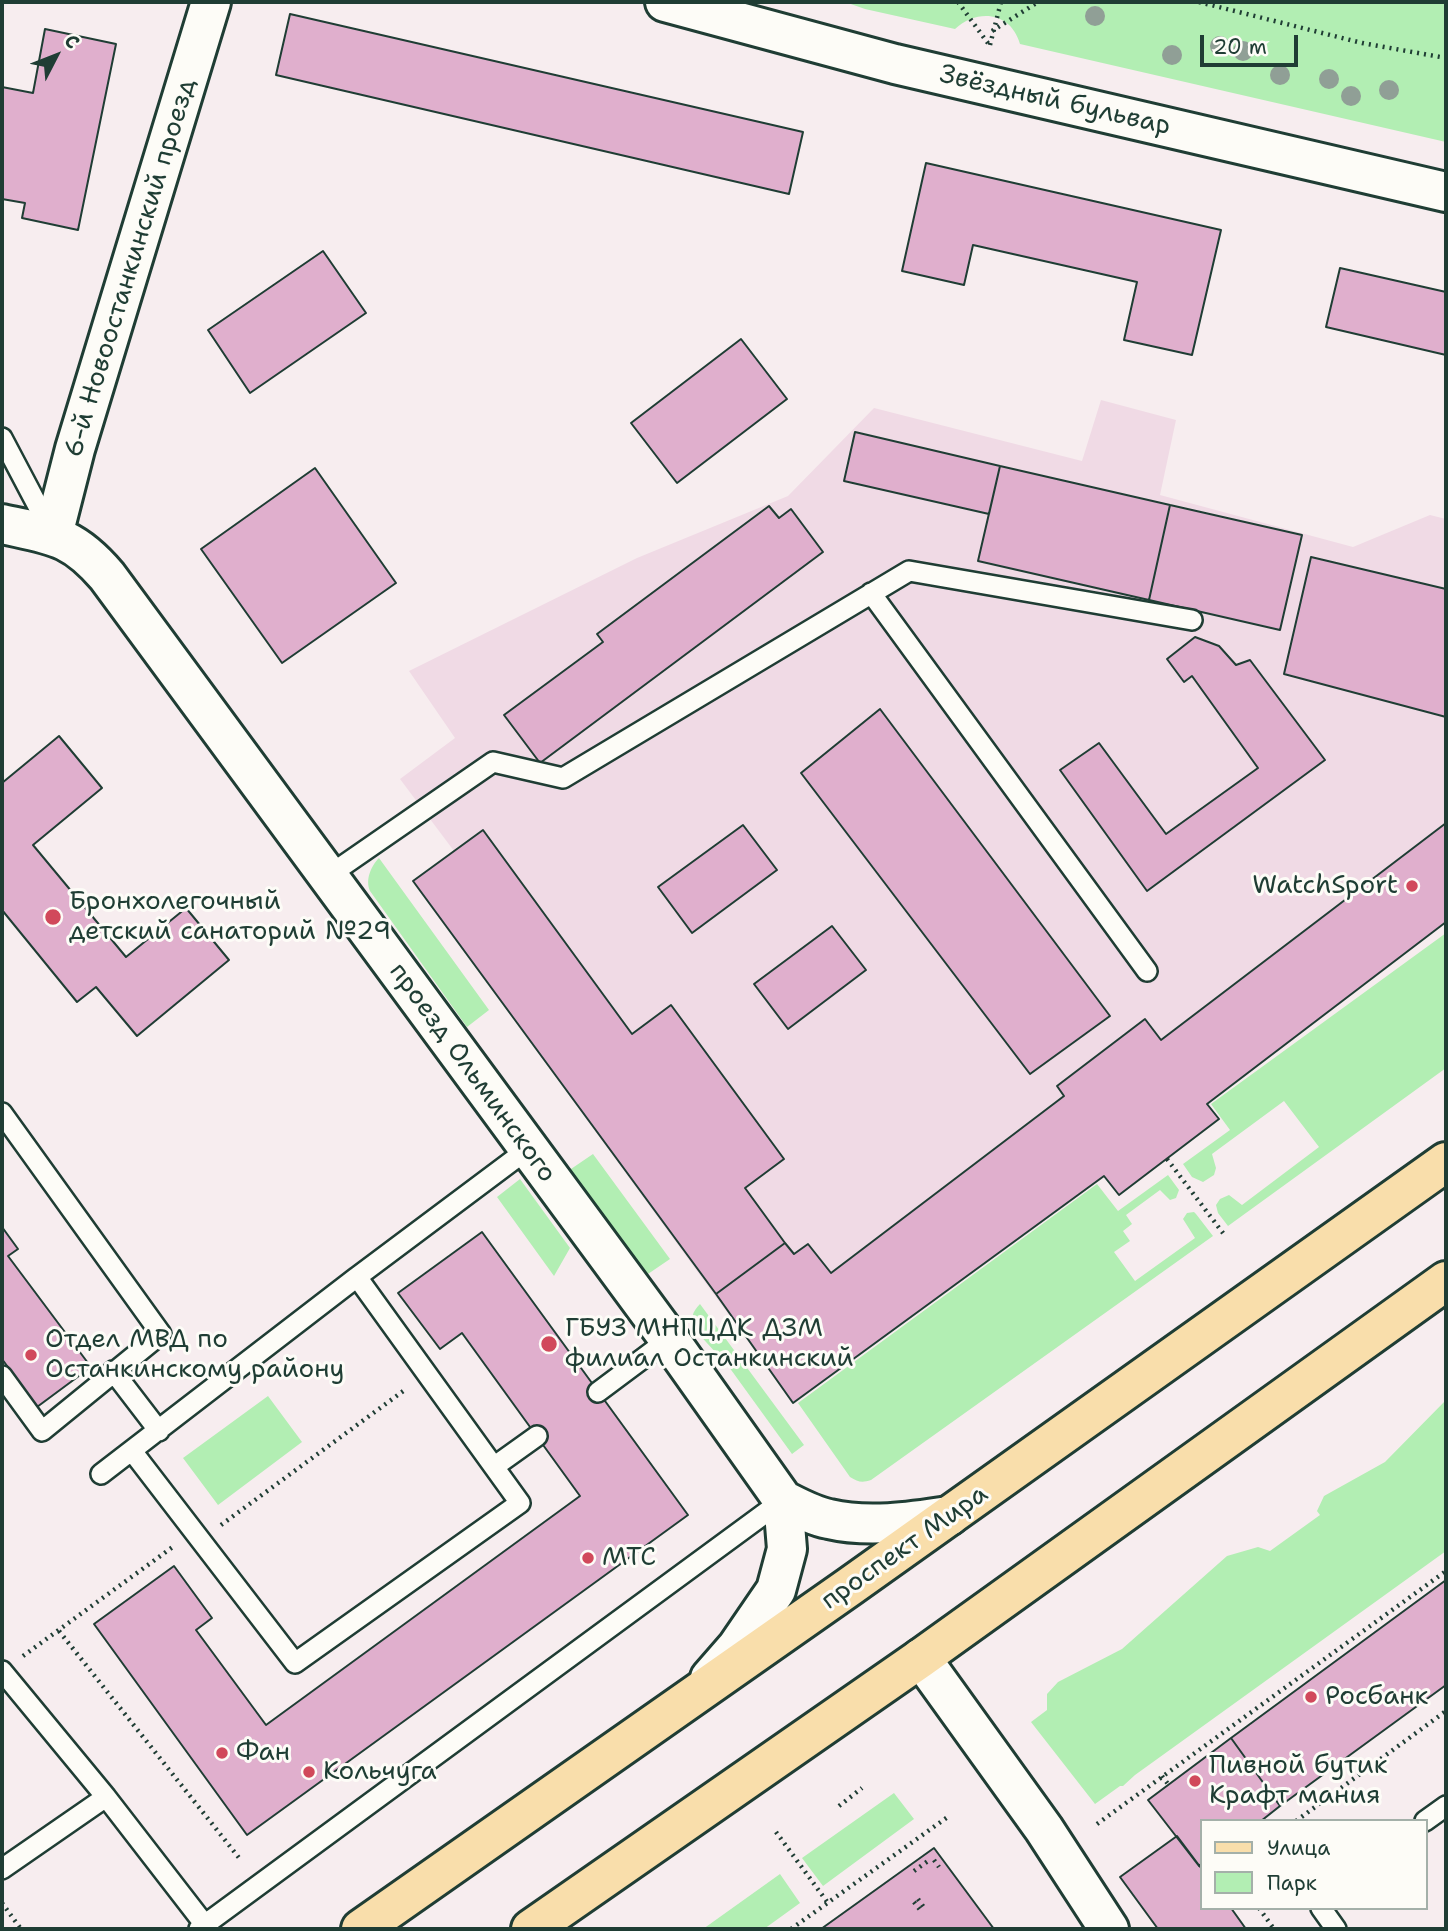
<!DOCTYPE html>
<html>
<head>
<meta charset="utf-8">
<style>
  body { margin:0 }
  #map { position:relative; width:1448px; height:1931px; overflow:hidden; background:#f7edef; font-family:"Shantell Sans",sans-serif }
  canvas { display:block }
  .frame { position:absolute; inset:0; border:4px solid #1f3d34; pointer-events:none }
  .legend { position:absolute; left:1200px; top:1819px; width:228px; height:91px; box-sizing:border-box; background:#fdfcf7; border:2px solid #a4b0a9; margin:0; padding:9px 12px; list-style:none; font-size:21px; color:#1f3d34 }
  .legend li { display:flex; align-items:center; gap:14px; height:35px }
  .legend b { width:35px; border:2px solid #a4b0a9 }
  .north { position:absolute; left:21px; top:21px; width:70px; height:70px; -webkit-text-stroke:5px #fdfcf7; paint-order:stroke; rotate:48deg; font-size:19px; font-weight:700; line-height:28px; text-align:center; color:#1f3d34 }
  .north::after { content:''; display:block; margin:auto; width:24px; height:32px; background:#1f3d34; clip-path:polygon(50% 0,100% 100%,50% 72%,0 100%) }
  .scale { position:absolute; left:1200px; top:35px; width:98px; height:32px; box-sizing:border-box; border:4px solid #1f3d34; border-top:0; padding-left:9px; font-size:21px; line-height:24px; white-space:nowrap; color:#1f3d34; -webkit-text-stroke:5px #fdfcf7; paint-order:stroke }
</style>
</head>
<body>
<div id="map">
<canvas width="1448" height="1931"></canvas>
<div class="frame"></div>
<ul class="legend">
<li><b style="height:9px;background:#f9deab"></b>Улица</li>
<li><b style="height:19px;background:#b2eeb3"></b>Парк</li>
</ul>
<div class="north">С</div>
<div class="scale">20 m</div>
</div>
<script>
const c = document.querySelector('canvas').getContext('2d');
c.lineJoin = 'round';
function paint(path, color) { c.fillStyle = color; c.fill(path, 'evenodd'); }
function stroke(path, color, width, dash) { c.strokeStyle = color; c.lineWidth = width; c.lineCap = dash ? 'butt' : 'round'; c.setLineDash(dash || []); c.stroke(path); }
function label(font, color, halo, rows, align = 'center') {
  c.font = font + ' "Shantell Sans",sans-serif'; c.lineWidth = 6; c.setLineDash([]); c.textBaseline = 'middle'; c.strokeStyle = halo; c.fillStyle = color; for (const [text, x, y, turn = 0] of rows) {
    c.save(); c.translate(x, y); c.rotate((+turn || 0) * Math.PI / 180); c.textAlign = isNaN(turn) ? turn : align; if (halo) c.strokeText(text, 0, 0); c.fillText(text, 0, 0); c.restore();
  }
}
paint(new Path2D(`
  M1101,400l75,20 -16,75 193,52 77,-32 16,4v403l-238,181 11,16 -100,76 -15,-19 -311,227 -380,-522 41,-30 -54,-72 55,-41 -46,-67 228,-113 151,-62 86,-88 208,53z`), '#f0dae5');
paint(new Path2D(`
  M845,2h601v140l-426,-98c-9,-32 -42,-36 -65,-15l-90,-20z
  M379,858l110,152 -22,17 -97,-136c-5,-11 1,-25 9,-33z
  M1446,933v135l-218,158 -10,-13 -2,-8 4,-6 9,-4 13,10 77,-58 -35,-46 -72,53 4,14 -2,7 -11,7 -11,-5 -9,-13 47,-34 -19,-26z
  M593,1154l77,105 -25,17 -77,-105z
  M1168,1175l11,15 -3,8 -6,2 -10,-10 -34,25 6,9 -9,7 7,10 -16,11 21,29 60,-43 -12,-19 4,-6 7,-1 2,2 17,22 -342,244c-9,3 -13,2 -21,-3l-52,-74 299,-219 21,27z
  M520,1179l50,69 -16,28 -57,-79z
  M700,1304l104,141 -12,9 -63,-87 -34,-37c-5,-11 -3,-18 5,-26z
  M268,1396l34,46 -84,63 -35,-47z
  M1446,1400v151l-311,224 -12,11h-3l-25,18 -64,-82 16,-12v-16l11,-12 64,-33 105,-93 31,-9 12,4 50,-36 -3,-4 7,-15 61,-34z
  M894,1793l20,26 -91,67 -21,-28z
  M780,1874l20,29 -36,26h-61z`), '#b2eeb3');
const building = new Path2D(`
  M290,14l513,118 -14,62 -513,-119z
  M45,29l71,15 -38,186 -56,-12 3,-15 -23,-4v-112l31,6z
  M926,163l295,67 -29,125 -68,-15 13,-58 -164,-37 -9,40 -62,-14z
  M323,251l43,62 -116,80 -42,-63z
  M1340,268l106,24v63l-120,-28z
  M741,339l46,60 -110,84 -46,-60z
  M855,432l145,34 -11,48 -145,-33z
  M1000,466l170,39 -21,95 -171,-39z
  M315,468l81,115 -114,80 -81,-114z
  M1170,505l132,30 -22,95 -131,-30z
  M769,506l10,12 12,-9 32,43 -283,211 -36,-48 99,-73 -6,-8z
  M1311,557l135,32v128l-162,-43z
  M1195,637l24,9 17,19 14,-5 75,100 -178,131 -87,-121 39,-27 67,91 92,-66 -66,-92 -8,6 -17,-23z
  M880,709l230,307 -80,58 -229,-301z
  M59,736l43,52 -69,57 93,112 60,-49 43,52 -92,76 -41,-49 -19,15 -75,-92v-127z
  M1446,823v99l-239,182 12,15 -100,76 -15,-19 -311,227 -77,-109 69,-51 9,11 14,-10 23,29 233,-177 -7,-10 88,-67 16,21z
  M743,825l34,45 -85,63 -34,-46z
  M483,830l149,204 39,-29 113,154 -39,29 40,55 -69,51 -303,-413z
  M832,926l34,44 -78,59 -34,-45z
  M2,1227l16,22 -10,7 83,111 -54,40 -35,-48z
  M482,1232l206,283 -441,320 -153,-211 80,-58 38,52 -16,12 70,95 314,-229 -118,-163 -22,16 -42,-56z
  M1446,1580v105l-166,121 -49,-68z
  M1231,1738l49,68 -19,15h-60v43l-2,2 -51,-66z
  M1177,1836l24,32v40h30l15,21h-88l-38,-52z
  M934,1848l60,81h-173z`);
paint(building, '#e0afcd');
stroke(building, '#1f3d34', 2);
const lane = new Path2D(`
  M2,438l49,93
  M871,593l276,378
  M328,876l165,-114 70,16 346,-207 283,49
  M2,1113l159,221 -119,97 -40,-55
  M113,1371l46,60
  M598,1392l71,-53
  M132,1451l163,212 225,-160 -163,-226 171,-128
  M495,1466l42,-30
  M101,1474l256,-197
  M2,1671l104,126 99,128
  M1425,1821l21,-15
  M2,1869l104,-72
  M1321,1908l15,21
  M199,1929l584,-429`);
const street = new Path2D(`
  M2,524c50,11 70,11 105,52l562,763 114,161 4,49 -11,41 -39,57 -27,31
  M53,535l22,-86 136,-447
  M783,1500c14,7 30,16 46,19 38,9 81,3 120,-3`);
const secondary = new Path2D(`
  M665,2l230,62 551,128
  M921,1658l123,171 65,100`);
const primary = new Path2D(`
  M361,1929l488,-342 597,-425
  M531,1929l390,-271 525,-377`);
stroke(lane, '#1f3d34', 24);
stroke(street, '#1f3d34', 44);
stroke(secondary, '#1f3d34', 44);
stroke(primary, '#1f3d34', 44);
stroke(new Path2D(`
  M958,2l32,44
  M1199,2l163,41 84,15
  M992,31l46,-29
  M990,45l11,-43
  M1167,1159l59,78
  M221,1525l185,-136
  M59,1631l181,228
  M23,1656l151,-110
  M1162,1776l6,8
  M839,1806l23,-18
  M1296,1821l150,-110
  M1097,1824l349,-253
  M776,1832l52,71
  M934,1860l5,7
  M914,1871l14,-10
  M918,1899l7,10
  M914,1902l7,9
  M2,1903l19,26
  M1259,1908l15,21
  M791,1929l158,-113`), '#1f3d34', 4.5, [2, 5]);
stroke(lane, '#fdfcf7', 19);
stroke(street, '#fdfcf7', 38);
stroke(secondary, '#fdfcf7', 38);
stroke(primary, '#f9deab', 38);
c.fillStyle = '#909f96';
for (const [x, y] of [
  [1095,16],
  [1220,46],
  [1243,51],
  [1172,55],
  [1280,75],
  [1329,79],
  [1389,90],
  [1351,96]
]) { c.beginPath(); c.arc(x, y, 10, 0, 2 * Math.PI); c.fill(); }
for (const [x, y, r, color] of [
  [1412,886,7,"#d1495b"],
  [53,917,9,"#d1495b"],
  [549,1344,9,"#d1495b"],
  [31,1355,7,"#d1495b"],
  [588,1558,7,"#d1495b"],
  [1311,1697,7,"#d1495b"],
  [222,1753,7,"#d1495b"],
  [309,1772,7,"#d1495b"],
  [1195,1781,7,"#d1495b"]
]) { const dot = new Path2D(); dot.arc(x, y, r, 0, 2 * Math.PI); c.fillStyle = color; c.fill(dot); stroke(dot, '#fdfcf7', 2.5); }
label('26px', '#1f3d34', '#fdfcf7', [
  ["Звёздный бульвар",1055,101,13],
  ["6-й Новоостанкинский проезд",131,268,-73],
  ["проезд Ольминского",472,1073,54],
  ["проспект Мира",905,1548,-35]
]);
label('26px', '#1f3d34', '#fdfcf7', [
  ["WatchSport",1398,886,"right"],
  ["Бронхолегочный",69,902],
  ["детский санаторий №29",69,932],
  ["ГБУЗ МНПЦДК ДЗМ",565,1329],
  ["филиал Останкинский",565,1359],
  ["Отдел МВД по",45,1340],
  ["Останкинскому району",45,1370],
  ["МТС",602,1558],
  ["Росбанк",1325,1697],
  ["Фан",236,1753],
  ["Пивной бутик",1209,1766],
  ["Крафт мания",1209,1796],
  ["Кольчуга",323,1772]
], 'left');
</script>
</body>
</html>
